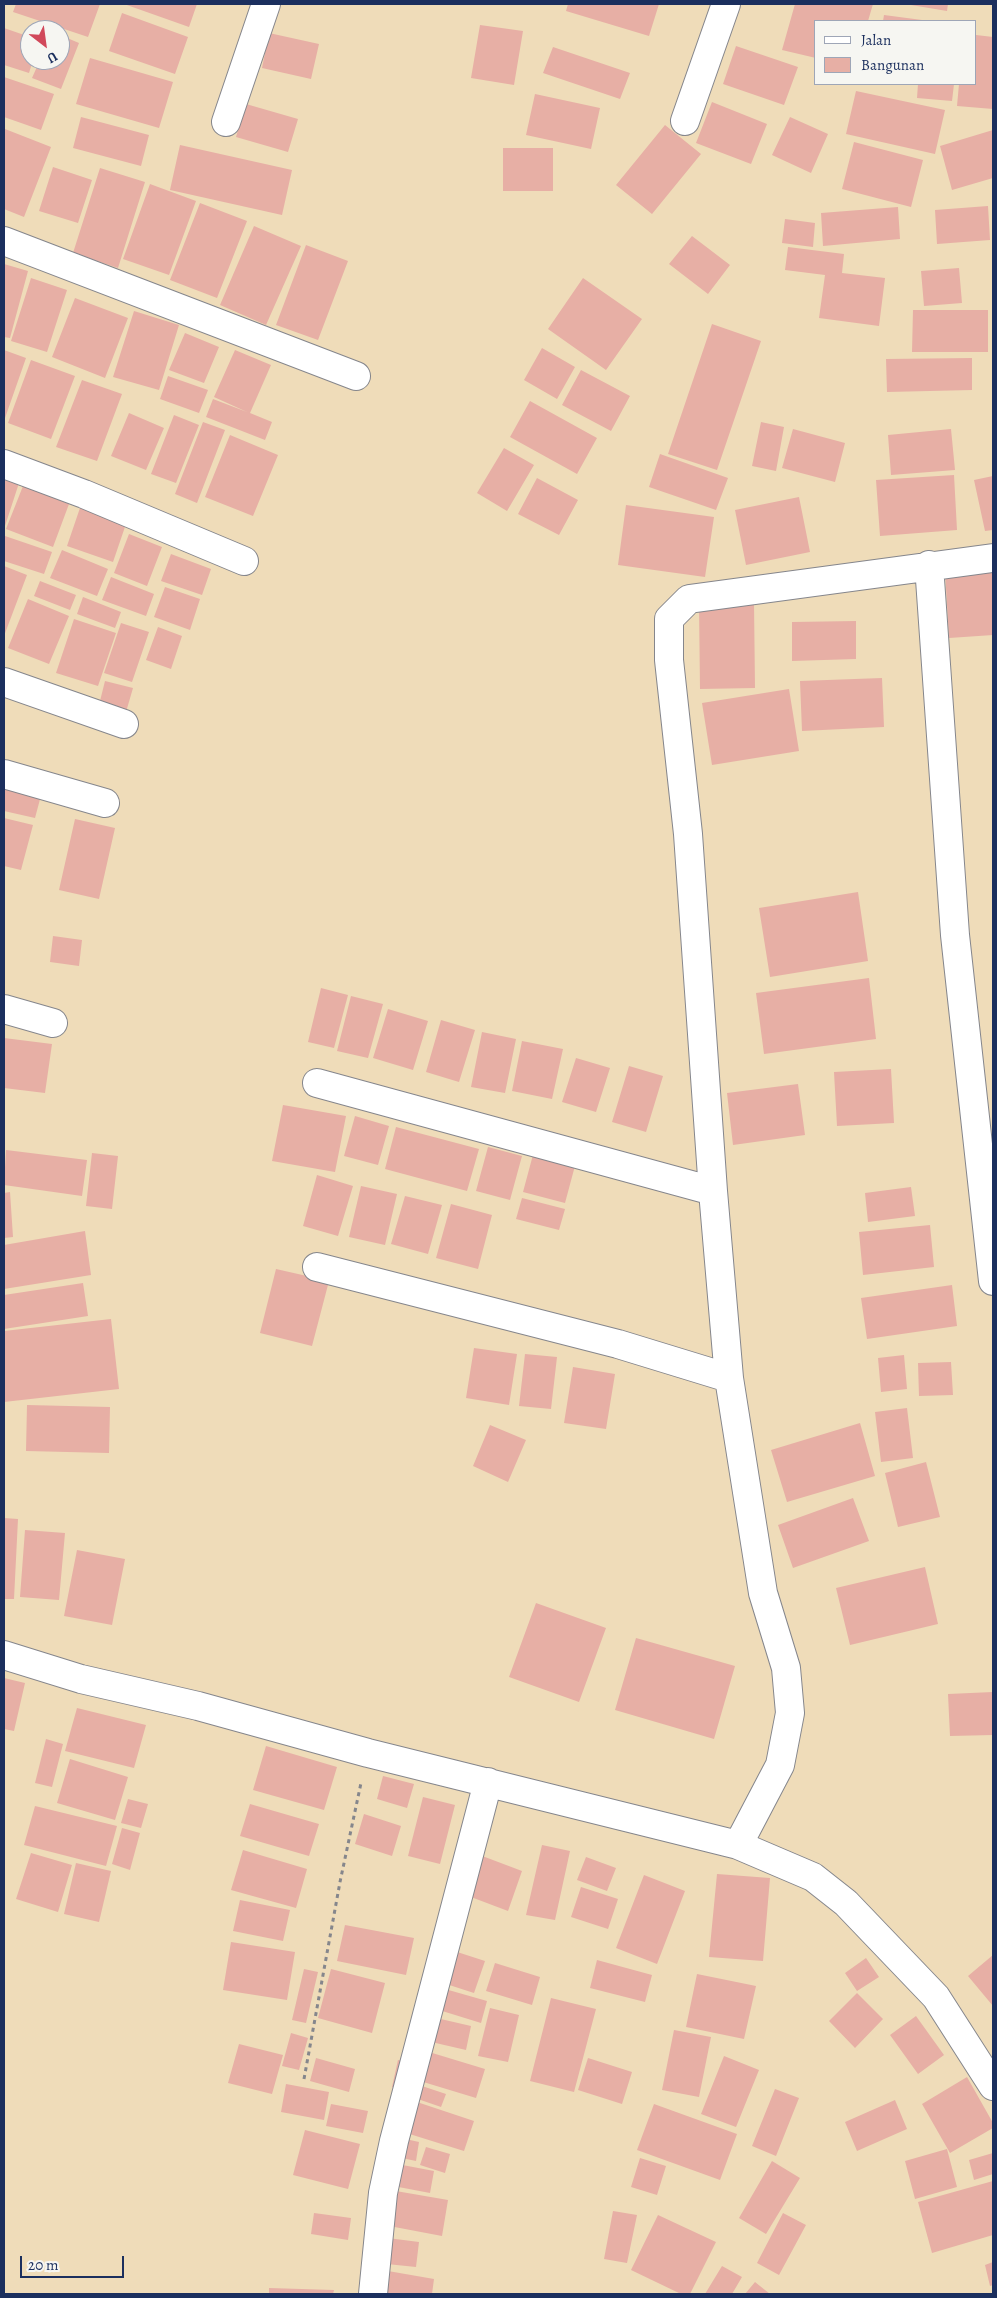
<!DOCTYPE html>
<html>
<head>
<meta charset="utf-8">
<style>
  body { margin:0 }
  #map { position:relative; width:997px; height:2298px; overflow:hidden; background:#efdcb9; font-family:Alegreya,serif }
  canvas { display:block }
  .frame { position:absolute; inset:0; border:5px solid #1b2f5e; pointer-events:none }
  .legend { position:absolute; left:814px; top:20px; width:162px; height:65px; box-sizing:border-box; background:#f6f6f2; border:1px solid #9ea6b7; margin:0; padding:6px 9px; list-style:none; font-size:15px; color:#1b2f5e }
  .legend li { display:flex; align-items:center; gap:10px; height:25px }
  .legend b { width:25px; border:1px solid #9ea6b7 }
  .north { position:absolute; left:20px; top:20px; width:50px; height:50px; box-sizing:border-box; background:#f6f6f2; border:1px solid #9ea6b7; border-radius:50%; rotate:150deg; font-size:14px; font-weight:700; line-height:20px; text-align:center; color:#1b2f5e }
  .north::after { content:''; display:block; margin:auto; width:18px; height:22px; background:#d1495b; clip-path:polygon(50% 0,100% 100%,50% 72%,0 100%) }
  .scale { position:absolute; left:20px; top:2256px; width:104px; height:22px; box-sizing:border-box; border:2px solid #1b2f5e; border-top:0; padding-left:6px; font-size:15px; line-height:18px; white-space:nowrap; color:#1b2f5e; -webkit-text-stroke:4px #f6f6f2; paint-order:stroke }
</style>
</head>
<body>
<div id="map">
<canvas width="997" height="2298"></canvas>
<div class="frame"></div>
<ul class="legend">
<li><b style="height:6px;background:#fff"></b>Jalan</li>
<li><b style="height:14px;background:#e7afa5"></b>Bangunan</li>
</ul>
<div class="north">U</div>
<div class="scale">20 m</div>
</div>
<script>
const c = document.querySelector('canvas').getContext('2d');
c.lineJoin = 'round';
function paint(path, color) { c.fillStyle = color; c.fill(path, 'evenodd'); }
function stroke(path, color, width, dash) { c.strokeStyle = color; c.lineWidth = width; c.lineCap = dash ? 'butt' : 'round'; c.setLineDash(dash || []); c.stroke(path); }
paint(new Path2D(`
  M16,4h84l-12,33 -75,-25z
  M124,4h73l-8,23z
  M568,4h91l-10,32 -83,-25z
  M795,4h78l-5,17h-52v37l-34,-8z
  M905,4h43l-1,7z
  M122,13l66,24 -13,37 -66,-23z
  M884,15l38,5 -1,1h-38z
  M480,25l43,6 -9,54 -43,-7z
  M4,28l26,9v23h3l-4,13 -25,-8z
  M269,33l50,11 -8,35 -49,-11z
  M60,35l19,8 -18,46 -29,-11 8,-18h20z
  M976,35l17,2v72l-36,-3 2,-22h17z
  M736,46l62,21 -14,38 -61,-21z
  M553,47l77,26 -10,26 -77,-26z
  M90,58l83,24 -14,46 -83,-24z
  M4,77l50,17 -13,36 -37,-13z
  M918,84h36l-2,17 -35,-3z
  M856,91l89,19 -10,44 -89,-20z
  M535,94l65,14 -9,41 -65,-14z
  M712,102l55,22 -16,40 -55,-21z
  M246,104l52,15 -10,33 -52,-15z
  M81,117l68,18 -8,31 -68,-18z
  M790,117l38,17 -17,39 -39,-18z
  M665,125l36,29 -49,60 -36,-29z
  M5,129l46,18 -27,70 -20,-8z
  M993,130v48l-41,12 -12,-44z
  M854,142l69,18 -12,47 -69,-18z
  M180,145l112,25 -10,45 -112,-25z
  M503,148h50v43h-50z
  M53,167l39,13 -14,43 -39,-12z
  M100,168l45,14 -27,86 -45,-15z
  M150,184l46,17 -27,74 -46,-16z
  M200,203l47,18 -30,77 -47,-18z
  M988,206l2,34 -53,4 -2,-34z
  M898,207l2,32 -77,7 -2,-33z
  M785,219l30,4 -2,24 -31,-4z
  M254,226l47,20 -35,79 -46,-20z
  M692,236l38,29 -22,29 -39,-30z
  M306,245l42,16 -30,79 -42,-15z
  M788,247l56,7 -2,19 43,5 -6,48 -60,-8 6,-43 -40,-5z
  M4,264l24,7 -18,67 -6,-1z
  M959,268l3,35 -38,3 -3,-35z
  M31,278l36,12 -20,62 -36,-11z
  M583,278l59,41 -36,51 -58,-41z
  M75,298l53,20 -23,60 -53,-21z
  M913,310h75v42h-76z
  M134,311l45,14 -20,65 -46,-13z
  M712,324l49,17 -44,129 -49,-16z
  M185,333l34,14 -15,36 -35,-13z
  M542,348l33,19 -18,32 -33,-19z
  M4,350l22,8 -22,63z
  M235,350l36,15 -21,48 22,9 -7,18 -59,-23 7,-18 34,13 -33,-15z
  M972,358v32l-85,2 -1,-33z
  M31,360l44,16 -24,63 -43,-16z
  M581,370l49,26 -19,35 -49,-26z
  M168,376l40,14 -9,23 -39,-14z
  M82,380l40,14 -25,67 -41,-14z
  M530,401l67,37 -20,36 -67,-37z
  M129,413l35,15 -18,42 -35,-14z
  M174,415l25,10 -23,58 -25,-9z
  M203,422l22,8 -28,73 -22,-9z
  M761,422l23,5 -8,44 -24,-5z
  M793,429l52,14 -10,39 -53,-14z
  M951,429l4,41 -64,5 -3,-40z
  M230,435l48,20 -25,61 -48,-19z
  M504,448l30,17 -27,46 -30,-18z
  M660,454l68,24 -12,32 -67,-23z
  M954,475l3,55 -77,6 -4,-56z
  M993,476v54l-8,1 -11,-51z
  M537,478l41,22 -19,35 -41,-21z
  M4,479l15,4 -15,46z
  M23,486l46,18 -16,43 -47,-18z
  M799,497l11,55 -64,13 -11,-55z
  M81,505l46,16 -14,41 -46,-16z
  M626,505l88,12 -9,60 -87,-12z
  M129,534l33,13 -15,39 -33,-13z
  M5,536l47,16 -8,22 -40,-13z
  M62,550l46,19 -11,27 -47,-18z
  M171,554l40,15 -9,26 -41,-14z
  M4,566l23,9 -23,61z
  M993,566v69l-44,3 -4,-68z
  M111,577l43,17 -8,22 -44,-16z
  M40,581l36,14 -6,15 -36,-14z
  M165,587l35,12 -10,31 -36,-13z
  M83,597l38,15 -6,16 -38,-14z
  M28,599l41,17 -20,48 -41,-16z
  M754,603l1,85 -55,1 -1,-85z
  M74,619l42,14 -18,53 -42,-13z
  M856,621v38l-64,2v-39z
  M121,623l28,9 -17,50 -28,-9z
  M158,627l24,9 -11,33 -25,-9z
  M882,678l2,49 -82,4 -2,-50z
  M105,681l28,7 -7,24 -27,-7z
  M789,689l10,62 -87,14 -10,-62z
  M4,779l39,9 -8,30 -31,-7z
  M4,818l29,7 -12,45 -17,-4z
  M75,819l40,9 -16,71 -40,-9z
  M858,892l10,69 -98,16 -11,-69z
  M53,936l29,4 -3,26 -29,-4z
  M869,978l7,61 -112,15 -8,-61z
  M321,988l27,7 -14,53 -26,-6z
  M351,996l32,8 -15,54 -31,-7z
  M388,1009l40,12 -15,49 -40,-12z
  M441,1020l34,10 -16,52 -33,-10z
  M482,1032l34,7 -11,54 -34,-6z
  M4,1038l48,6 -7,49 -41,-5z
  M522,1041l41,8 -11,50 -40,-8z
  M576,1058l34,10 -14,44 -34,-10z
  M629,1066l34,10 -17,56 -34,-10z
  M891,1069l3,54 -57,3 -3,-54z
  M798,1084l7,51 -72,10 -6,-52z
  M283,1105l63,11 -11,56 -63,-11z
  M355,1116l34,10 -11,39 -34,-9z
  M396,1127l83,22 -12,42 -82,-22z
  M488,1147l34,9 -12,44 -34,-9z
  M6,1150l81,10 -5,36 -78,-11z
  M534,1151l42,11 -11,41 -42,-11z
  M92,1153l26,3 -6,53 -26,-3z
  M317,1175l36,11 -15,50 -35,-10z
  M361,1186l36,8 -12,51 -36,-8z
  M911,1187l4,29 -47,6 -3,-29z
  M10,1192l3,45 -9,1v-45z
  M405,1196l37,9 -14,49 -37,-10z
  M522,1198l43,11 -6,21 -43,-11z
  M451,1204l41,11 -14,54 -42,-11z
  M930,1225l4,42 -71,8 -4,-43z
  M85,1231l6,44 -87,14v-44z
  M276,1269l53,12 -17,65 -52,-13z
  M83,1283l5,33 -84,13v-34z
  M952,1285l5,41 -90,13 -6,-41z
  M111,1319l8,70 -115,13v-71z
  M474,1348l43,6 -8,51 -43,-7z
  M525,1354l32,3 -6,52 -32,-3z
  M904,1355l3,34 -26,3 -3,-34z
  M951,1362l2,33 -34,1 -1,-33z
  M573,1367l42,7 -9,55 -42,-6z
  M27,1405l83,2 -1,46 -83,-2z
  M907,1408l6,50 -32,4 -6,-50z
  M860,1423l15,53 -88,26 -16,-52z
  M490,1425l36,15 -18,42 -35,-16z
  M926,1462l14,55 -42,10 -13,-54z
  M853,1498l16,43 -76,27 -15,-43z
  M4,1518l14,1 -4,80h-10z
  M25,1530l40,3 -6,67 -39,-3z
  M77,1550l48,9 -13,66 -48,-9z
  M925,1567l13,57 -88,21 -14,-57z
  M536,1603l70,25 -27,74 -70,-25z
  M636,1638l99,28 -21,73 -99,-29z
  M4,1678l21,5 -11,48 -10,-2z
  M993,1692v43l-43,1 -2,-42z
  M77,1708l69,17 -12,43 -69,-17z
  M46,1739l17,5 -11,43 -17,-4z
  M266,1746l71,21 -13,43 -71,-20z
  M70,1759l58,18 -13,43 -58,-17z
  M383,1776l31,8 -7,24 -30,-9z
  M423,1797l32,8 -15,59 -32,-8z
  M128,1799l20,5 -7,24 -20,-5z
  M250,1804l69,20 -10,32 -69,-20z
  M35,1806l82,20 -11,40 -82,-21z
  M364,1814l37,12 -9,30 -37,-12z
  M122,1828l18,5 -10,37 -18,-6z
  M542,1845l28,6 -15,69 -29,-5z
  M243,1850l64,19 -11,39 -65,-18z
  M31,1853l41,12 -14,47 -42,-13z
  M477,1854l45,17 -14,40 -45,-17z
  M586,1857l30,11 -9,23 -30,-11z
  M76,1863l35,8 -12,51 -35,-8z
  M717,1874l53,4 -7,83 -54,-4z
  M644,1875l41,16 -28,73 -41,-16z
  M581,1887l37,12 -10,30 -37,-12z
  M240,1900l50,10 -7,31 -50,-10z
  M345,1925l69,13 -8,37 -69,-14z
  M231,1942l64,10 -8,48 -64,-10z
  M451,1950l34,11 -11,32 -34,-11z
  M993,1955v51l-25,-30z
  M866,1958l13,19 -22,14 -12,-18z
  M597,1960l55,15 -7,27 -55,-14z
  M495,1963l45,14 -8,28 -46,-14z
  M304,1969l14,3 -12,51 -14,-3z
  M331,1969l54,14 -13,50 -54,-15z
  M697,1974l59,12 -12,53 -58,-12z
  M445,1989l42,12 -6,22 -42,-13z
  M857,1993l26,26 -28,29 -26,-27z
  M551,1998l45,11 -22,83 -44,-11z
  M490,2008l29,7 -11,47 -30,-6z
  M916,2016l28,39 -26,19 -28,-39z
  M432,2017l39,9 -5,24 -39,-9z
  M674,2030l37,7 -12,60 -37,-7z
  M291,2033l17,5 -9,32 -17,-4z
  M239,2044l44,11 -11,39 -44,-11z
  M429,2052l56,17 -9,29 -56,-17z
  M724,2056l35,14 -23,57 -35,-13z
  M316,2058l39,11 -6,23 -39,-11z
  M588,2058l44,14 -10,32 -44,-14z
  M398,2060l13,3 -5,26 -14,-2z
  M967,2077l26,46v5l-43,25 -28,-49z
  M286,2084l43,8 -5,28 -43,-8z
  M416,2084l30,10 -5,13 -29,-10z
  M775,2089l24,9 -23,58 -24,-10z
  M411,2100l63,21 -10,30 -64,-20z
  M895,2100l12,29 -50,22 -12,-29z
  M331,2104l37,7 -5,22 -37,-7z
  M654,2104l83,30 -17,46 -83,-30z
  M305,2130l55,14 -12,45 -55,-14z
  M401,2138l18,4 -3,19 -19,-4z
  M426,2147l24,7 -5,19 -25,-8z
  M947,2149l10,38 -42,12 -10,-38z
  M993,2153v21l-19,6 -5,-20z
  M640,2158l26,8 -9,29 -26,-8z
  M772,2161l28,17 -34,56 -27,-16z
  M392,2163l42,8 -4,22 -42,-8z
  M993,2181v54l-61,18 -14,-51z
  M390,2190l58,10 -6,36 -58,-11z
  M613,2211l24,4 -10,48 -23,-4z
  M314,2213l37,5 -3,22 -37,-6z
  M783,2213l23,12 -27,50 -22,-12z
  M658,2215l58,27 -26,52h-9l-50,-24z
  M380,2237l39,5 -3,25 -39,-4z
  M993,2262v23l-3,1 -5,-21z
  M722,2266l20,11 -10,17h-27z
  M388,2271l46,8 -2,15h-48z
  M755,2282l15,12h-25z
  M269,2288l65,2 -1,4h-64z`), '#e7afa5');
const minor = new Path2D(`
  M685,121l41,-117
  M226,122l40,-118
  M4,241l352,135
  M4,464l80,30 160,67
  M929,565l26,370 38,346
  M4,682l120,42
  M4,774l101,29
  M4,1009l49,14
  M317,1083l396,108
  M317,1267l301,77 111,34
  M4,1655l77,24 117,27 170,47 370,92 75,32 33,26 90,94 57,89
  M738,1845l42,-80 10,-52 -4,-45 -23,-75 -34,-215 -16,-187 -25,-357 -19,-174v-41l20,-20 304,-41
  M373,2294l10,-101 11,-52 94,-359`);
stroke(minor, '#85868c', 30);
stroke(new Path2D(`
  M304,2079l36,-197 21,-99`), '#85868c', 3, [4, 4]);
stroke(minor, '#fff', 28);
</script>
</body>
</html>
